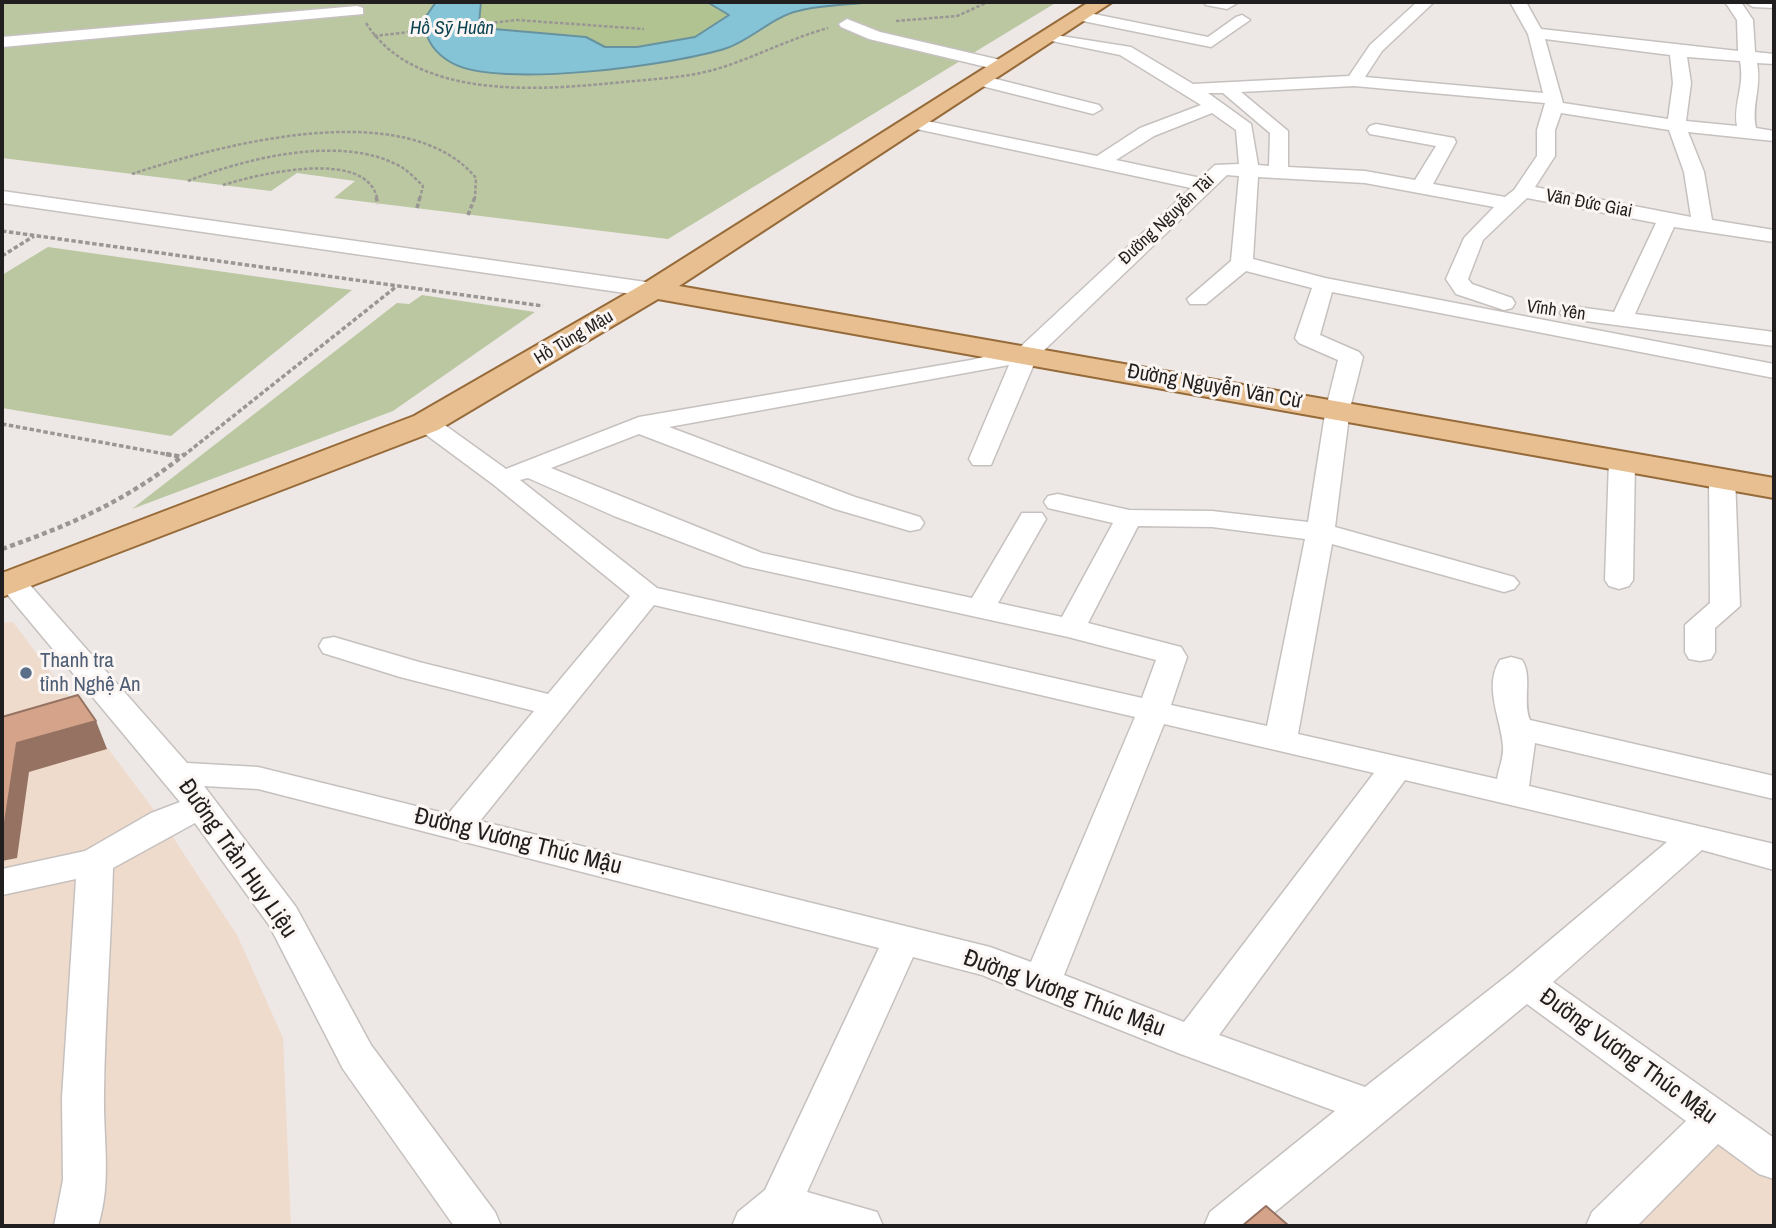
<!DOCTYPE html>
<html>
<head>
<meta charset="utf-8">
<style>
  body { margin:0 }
  #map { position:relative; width:1776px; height:1228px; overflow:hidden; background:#ede8e6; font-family:"Archivo Narrow",sans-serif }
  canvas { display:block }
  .frame { position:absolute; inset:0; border:4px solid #201e1e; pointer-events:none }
</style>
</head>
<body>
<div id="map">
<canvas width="1776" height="1228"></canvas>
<div class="frame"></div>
</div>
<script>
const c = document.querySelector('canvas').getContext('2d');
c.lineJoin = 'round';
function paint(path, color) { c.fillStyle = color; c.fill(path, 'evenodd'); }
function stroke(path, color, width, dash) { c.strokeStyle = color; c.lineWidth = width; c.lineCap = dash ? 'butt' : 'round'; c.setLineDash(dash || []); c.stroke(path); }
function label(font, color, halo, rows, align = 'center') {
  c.font = font + ' "Archivo Narrow",sans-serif'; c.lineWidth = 6; c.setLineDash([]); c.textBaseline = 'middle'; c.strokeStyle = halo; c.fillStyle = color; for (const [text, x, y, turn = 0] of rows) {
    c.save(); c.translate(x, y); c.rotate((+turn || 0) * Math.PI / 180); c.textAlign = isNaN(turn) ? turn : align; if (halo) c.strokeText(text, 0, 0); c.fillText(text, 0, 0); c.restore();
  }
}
paint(new Path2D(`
  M13,622l150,200 74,113 46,103 8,188h-289v-603z
  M1718,1133l56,39v54h-151z`), '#efdbcc');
paint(new Path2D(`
  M2,2h1055l-389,237 -334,-41 21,-17 -58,-8 -26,18 -269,-33z
  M48,247l304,43 -181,146 -169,-28v-133z
  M422,295l113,17 -142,99 -261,98 265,-206 12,1z`), '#bac7a1');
paint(new Path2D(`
  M481,2h226l22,12 -34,23 -58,10h-32l-19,-11 -92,-7 -15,-6z`), '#b2c392');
const water = new Path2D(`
  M436,2h45l-2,21 15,6 92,8 19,10h32l58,-10 34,-22 -22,-13h165c-24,3 -51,3 -74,9 -26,6 -47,29 -71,37 -52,17 -229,41 -275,15 -18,-10 -24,-21 -30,-41z`);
paint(water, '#85c3d6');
stroke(water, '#67929f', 2);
const minor = new Path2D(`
  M1203,2h36l-12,7 -21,-4z
  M1417,2h17l-52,49 -17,26 178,16 -15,-59 -18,-32h16l15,27 197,22 -1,-31 -12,-18h16l12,18 2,32 19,2v10l-17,-1c5,24 -6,42 -1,65l18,3v10l-86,-9 16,40 8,48 62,10v12l-100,-15 -39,87 139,18v14l-211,-28 -3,-5 3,-5 8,-2 43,6 42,-89 -129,-25 -44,42 -15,39 4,5 40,14 3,5 -3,5 -8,2 -48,-16 -10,-15 18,-41 30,-31 -129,-24 -107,-6 -5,82 72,19 449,86v14l-442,-86 -12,43 39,17 4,5 -13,51 -15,119 179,50 5,6 -5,6 -10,3 -172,-48 -34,190 199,45c2,-11 7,-23 6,-33 -2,-27 -20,-60 -3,-86l11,-3 11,3c11,17 0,41 8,60l244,56v23l-239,-56 -6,43 245,58v26l-72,-20 -149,132 221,156v41l-15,-5 -41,-30 -81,82h-51l6,-14 94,-91 -159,-117 -269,222h-54l6,-14 125,-101 -157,-58 -196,-78 -69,-18 -106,235 70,20 6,14h-151l6,-14 27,-22 114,-242 -621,-159 -54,-3 92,121 75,138 124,167 6,14h-47l-111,-157 -74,-144 -74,-102 -82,45c-2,75 -8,150 -9,225 -1,45 8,89 -6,133h-44l9,-46 -1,-82 14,-219 -74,16v-26l83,-18 66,-38 29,-11 -178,-214v-12l10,-3 10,3 165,187 71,4 190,47 86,-103 -134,-34 -77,-24 -4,-7 4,-7 11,-2 85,25 129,32 82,-98 -136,-111 -77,-57 -4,-5 4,-5h18l71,51 133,-52 332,-57 47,-11 173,-161 -279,-60 -9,-5 3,-4 6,-1 185,38 43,-28 61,-23 -81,-50 -78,-16v-6l89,14 62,37 156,-8 21,-31zM1545,39l125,16 3,28 -5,36 -105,-16zM1687,57l53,4c5,26 -7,42 -3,65l-51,-5 5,-38zM1354,86l191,17 -8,27v26l-23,34 -9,7 -72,-13 23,-42 -2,-4 -78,-14 -6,2 -3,4 3,4 66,12 -21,34 -50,-9 -77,-4v-36l-47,-39zM1208,93h15l47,40 -1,33 -11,-1 -7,-41zM1212,113l24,17 3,34 -24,1 -14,13 -85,-18 38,-24zM1561,113l108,17 15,42 7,45 -156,-30 20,-31v-26zM1227,175l12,1 -8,85 -44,38 3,5h16l40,-33 66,17 -17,50 4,5 39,17 -12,48 -18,114 -96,-11 -83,-1 -71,-16 -10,2 -4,6 4,6 65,15 -51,94 -64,-14 48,-84 -4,-6h-20l-50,85 -210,-45 -211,-85 88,-34 196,75 75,22 10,-2 4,-6 -4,-6 -65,-20 -186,-70 340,-62 -40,94 4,6h18l46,-108zM528,478l86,38 130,50 324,71 88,23 -14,38 -485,-110 -137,-108zM1138,526l74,1 93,12 -38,187 -96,-21 16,-48 -6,-10 -93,-24zM654,605l481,112 -104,245 -41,-15 -510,-126zM1164,724l210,49 -190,249 -120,-47zM1405,780l262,62 -155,130 -147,115 -146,-52z
  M1745,2h29v6l-21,-1z
  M357,6l6,2v6l-361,33v-10z
  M1079,11l129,26 28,-20 6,-2 8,5 -39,27 -138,-28v-6z
  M847,19l33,13 129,30 2,4 -8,5 -134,-32 -28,-12 -2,-3z
  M980,75l119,30 3,4 -9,5 -119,-30 -3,-4 3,-4z
  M2,191l651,92 11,7 -11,7 -651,-94z
  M1622,452l9,2 4,6 -2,120 -4,6 -10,3 -10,-3 -4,-6 4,-120 4,-6z
  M1722,470l9,2 4,6 5,128 -25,22v24l-4,7 -11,2 -11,-2 -4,-7v-27l25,-22 -1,-125 4,-6z`);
const major = new Path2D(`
  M1089,2h23l-433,284 1095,192v20l-1116,-199 -220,131 -436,167v-24l412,-157 229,-132z`);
stroke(minor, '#c6c1bf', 3);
stroke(major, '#976b39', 4);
stroke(new Path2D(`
  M896,21l61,-5 31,-14
  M366,23c50,79 177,67 257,59 30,-3 61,-4 90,-12 39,-11 75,-31 115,-42
  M374,36l143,-16 127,9
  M132,174c87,-29 275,-80 344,4l-1,20
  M188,181c58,-23 157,-48 215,-13 7,5 14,12 20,18l-3,12
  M223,185c35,-11 143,-37 154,13`), '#999694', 2.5, [3.5, 2]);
stroke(new Path2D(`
  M376,197l2,7
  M417,208l3,-11
  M468,215l7,-18
  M2,231l541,75
  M2,256l32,-20
  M2,424l174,32
  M183,456l214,-170`), '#999694', 3.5, [4.5, 2.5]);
stroke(new Path2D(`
  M166,454l16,3
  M2,549c71,-25 124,-48 183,-95`), '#999694', 4.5, [5, 3.5]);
paint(minor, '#fff');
paint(major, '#e7bf91');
paint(new Path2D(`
  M96,721l11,28 -78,23 -12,86 -15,3v-32l15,-86z`), '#957261');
const building = new Path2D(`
  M78,695l18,26 -79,22 -13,86h-2v-112z
  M1266,1206l23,20h-47z`);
paint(building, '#d5a38a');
stroke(building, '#957261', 2);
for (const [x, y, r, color] of [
  [26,673,7,"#5c6f8a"]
]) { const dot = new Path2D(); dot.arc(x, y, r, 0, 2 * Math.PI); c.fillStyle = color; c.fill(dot); stroke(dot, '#fbf6f3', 2.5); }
label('18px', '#201e1e', '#fbf6f3', [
  ["Văn Đức Giai",1589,204,11],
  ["Đường Nguyễn Tài",1167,220,-43],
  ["Vĩnh Yên",1556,311,8],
  ["Hồ Tùng Mậu",574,338,-31]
]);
label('italic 19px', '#0b4351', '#fbf6f3', [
  ["Hồ Sỹ Huân",452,29]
]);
label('21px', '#201e1e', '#fbf6f3', [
  ["Đường Nguyễn Văn Cừ",1214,387,10]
]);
label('21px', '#4e5e75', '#fbf6f3', [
  ["Thanh tra",40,661],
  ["tỉnh Nghệ An",40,685]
], 'left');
label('24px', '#201e1e', '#fbf6f3', [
  ["Đường Vương Thúc Mậu",518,842,14],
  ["Đường Trần Huy Liệu",237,859,55],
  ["Đường Vương Thúc Mậu",1064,994,20],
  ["Đường Vương Thúc Mậu",1628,1057,36]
]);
</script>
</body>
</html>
